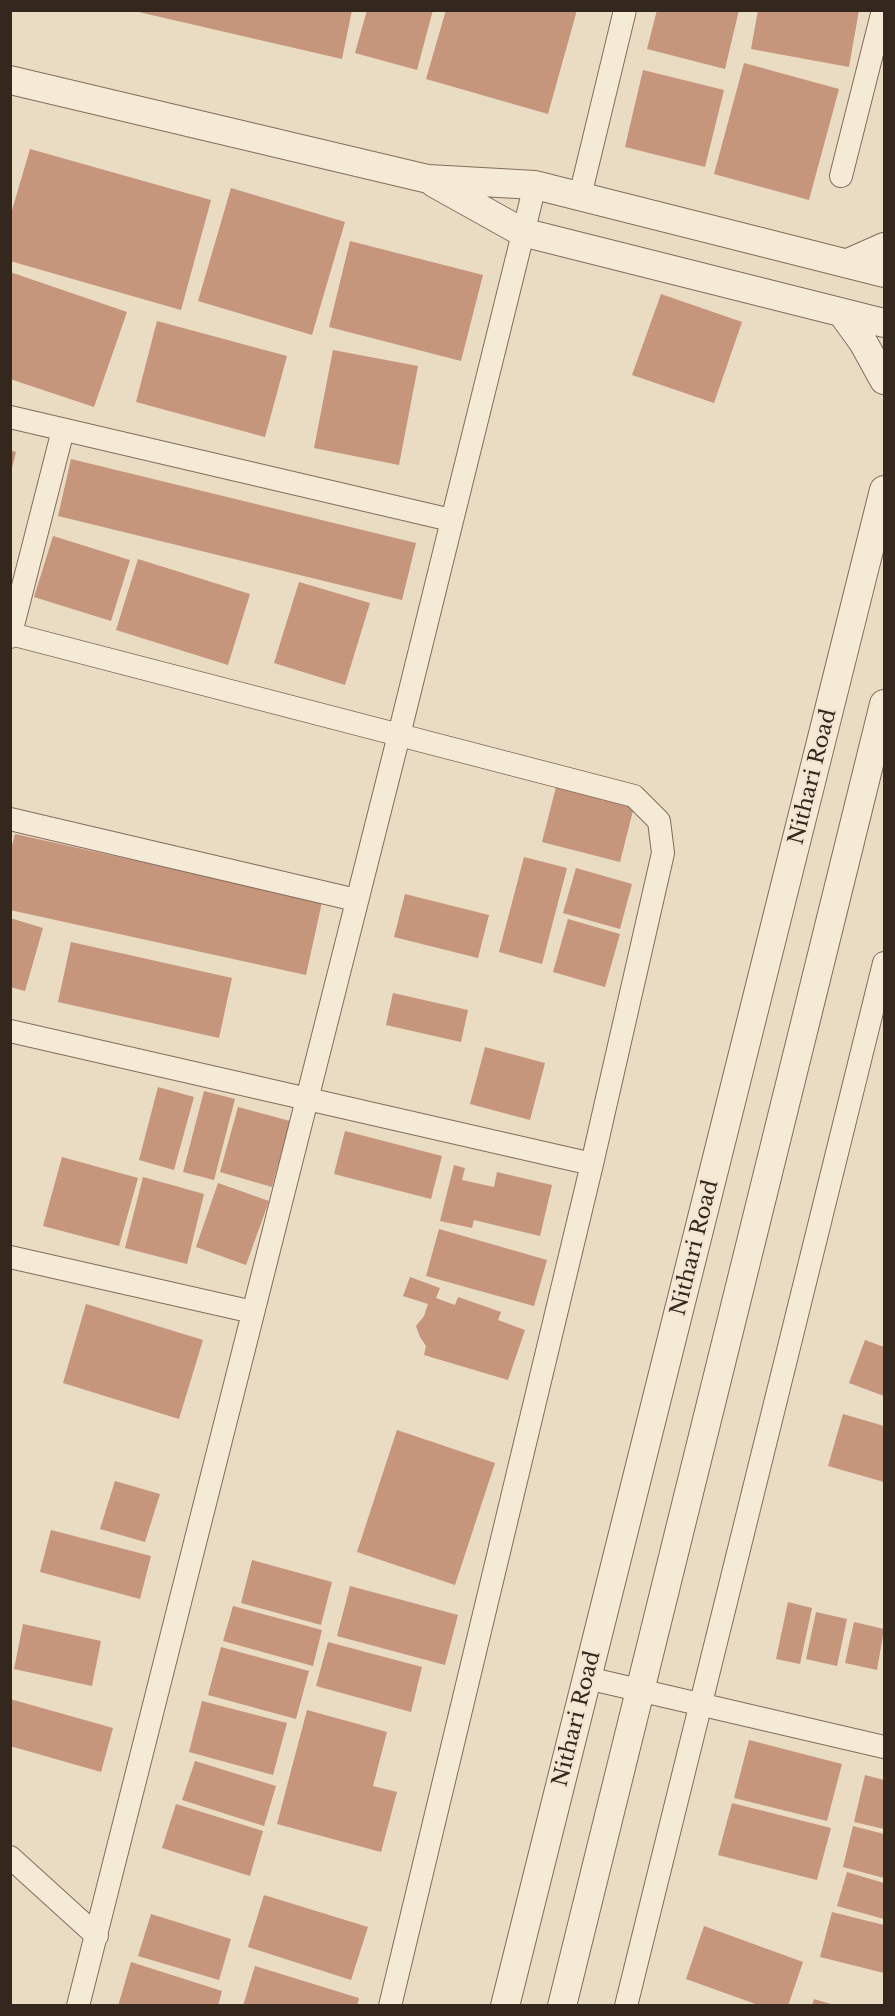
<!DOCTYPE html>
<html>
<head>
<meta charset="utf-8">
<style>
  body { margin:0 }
  #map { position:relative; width:895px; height:2016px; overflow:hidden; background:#eadbc3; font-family:"Libre Baskerville",serif }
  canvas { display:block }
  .frame { position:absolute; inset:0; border:12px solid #34271e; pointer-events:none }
</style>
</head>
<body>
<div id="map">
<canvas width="895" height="2016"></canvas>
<div class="frame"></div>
</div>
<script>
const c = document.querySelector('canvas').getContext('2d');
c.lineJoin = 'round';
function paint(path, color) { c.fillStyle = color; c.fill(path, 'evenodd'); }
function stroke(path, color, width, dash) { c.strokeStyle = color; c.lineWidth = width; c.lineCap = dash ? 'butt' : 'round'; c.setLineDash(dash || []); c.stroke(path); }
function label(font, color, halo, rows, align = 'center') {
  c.font = font + ' "Libre Baskerville",serif'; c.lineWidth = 4.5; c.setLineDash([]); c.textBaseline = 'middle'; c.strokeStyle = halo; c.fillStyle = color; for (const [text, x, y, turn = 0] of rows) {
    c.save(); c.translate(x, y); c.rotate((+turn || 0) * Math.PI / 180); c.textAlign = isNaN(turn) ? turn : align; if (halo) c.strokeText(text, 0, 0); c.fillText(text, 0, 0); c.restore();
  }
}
paint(new Path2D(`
  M130,10h222l-10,49z
  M367,10h66l-16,60 -62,-17z
  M446,10h131l-29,104 -122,-35z
  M657,10h82l-14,59 -78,-20z
  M758,10h101l-10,57 -98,-18z
  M744,63l95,26 -30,111 -95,-26z
  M643,70l81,20 -19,77 -80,-20z
  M30,149l181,51 -30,110 -171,-49v-44z
  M231,188l114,34 -33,113 -114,-34z
  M350,241l133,34 -22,86 -132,-34z
  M10,272l117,40 -33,95 -84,-28z
  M661,294l81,28 -28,81 -82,-28z
  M157,321l130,35 -22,81 -129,-35z
  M333,350l85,16 -19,99 -85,-17z
  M10,450l6,2 -5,20 -1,-1z
  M71,459l345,84 -14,57 -344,-84z
  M53,536l77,24 -19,61 -77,-24z
  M138,559l112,35 -22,71 -112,-35z
  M299,582l71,21 -25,82 -71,-22z
  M557,783l78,20 -15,59 -78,-20z
  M15,834l307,68 -16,73 -296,-65v-57z
  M524,857l43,11 -25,96 -43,-12z
  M576,868l56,16 -12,45 -57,-16z
  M405,894l84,21 -11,43 -84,-21z
  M10,918l33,10 -18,63 -15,-4z
  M568,919l52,15 -15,53 -52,-15z
  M71,942l161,36 -13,60 -161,-36z
  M393,993l75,17 -7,32 -75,-17z
  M485,1047l60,16 -15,57 -60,-16z
  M158,1087l36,10 -20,73 -35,-10z
  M204,1091l31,8 -21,81 -31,-8z
  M238,1107l52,14 -18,66 -52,-15z
  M345,1131l97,25 -11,43 -97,-25z
  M62,1157l76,21 -19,68 -76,-20z
  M454,1165l11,3 -3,12 32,7 3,-15 55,13 -12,51 -66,-16 -2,8 -32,-7z
  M143,1177l61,17 -17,70 -62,-16z
  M218,1183l51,18 -23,64 -50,-18z
  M439,1229l108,31 -13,46 -108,-30z
  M410,1277l30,11 -4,10 19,7 3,-8 43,15 -3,8 27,10 -17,50 -84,-25 2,-9 -6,-9 -4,-11 8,-10 4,-12 -25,-8z
  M86,1304l117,36 -24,79 -116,-36z
  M865,1340l19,7v49l-35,-13z
  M843,1414l41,12v56l-56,-16z
  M397,1430l98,33 -40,122 -98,-33z
  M115,1481l45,13 -15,48 -45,-13z
  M51,1530l100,26 -11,43 -100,-27z
  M252,1560l80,22 -11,43 -80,-22z
  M350,1586l108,29 -13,50 -108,-29z
  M788,1602l24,6 -12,56 -24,-5z
  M233,1606l89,24 -9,36 -90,-25z
  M816,1612l31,7 -10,47 -31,-7z
  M854,1622l30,7 -7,41 -32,-7z
  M23,1624l78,17 -9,45 -78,-17z
  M328,1642l94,25 -11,45 -95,-26z
  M221,1647l88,24 -13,48 -88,-24z
  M10,1699l103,29 -12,44 -91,-26z
  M202,1701l85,22 -14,52 -84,-23z
  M307,1710l80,22 -14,54 24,6 -16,60 -104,-28z
  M749,1740l93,24 -15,57 -93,-23z
  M195,1761l81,25 -12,40 -82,-26z
  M865,1775l19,5v49l-30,-7z
  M732,1803l99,25 -14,52 -99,-25z
  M176,1804l87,27 -13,45 -88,-28z
  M853,1826l31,8v44l-41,-11z
  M847,1872l37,11v36l-47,-13z
  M264,1895l104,32 -17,53 -103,-33z
  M832,1912l52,13v48l-64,-16z
  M151,1914l80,25 -12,41 -81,-24z
  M704,1926l99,36 -15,44h-27l-75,-27z
  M131,1962l91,29 -4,15h-100z
  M255,1966l104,32 -2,8h-114z
  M814,1999l20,6 -1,1h-21z`), '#c5957c');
const minor = new Path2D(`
  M841,176l42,-166
  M580,196l45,-186
  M10,417l441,103
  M11,634l623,162 25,25 4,32 -71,311 -202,842
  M10,637l53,-207
  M10,819l346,81
  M10,1031l582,133
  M10,1257l243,55
  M587,1678l297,69
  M10,1857l87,79
  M78,2006l321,-1271 136,-550
  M626,2006l258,-1043`);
const tertiary = new Path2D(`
  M10,80l418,99 107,6 349,88
  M434,183l88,49 362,91
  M848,263l36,-16
  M842,313l21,29 21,38
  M505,2006l379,-1516
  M562,2006l322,-1302`);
stroke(minor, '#836d5c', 24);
stroke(tertiary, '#836d5c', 30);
stroke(minor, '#f5ead6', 22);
stroke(tertiary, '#f5ead6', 28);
label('21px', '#34271e', '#f2e6d2', [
  ["Nithari Road",813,777,-76],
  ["Nithari Road",695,1248,-76],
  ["Nithari Road",577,1719,-76]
]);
</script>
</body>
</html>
